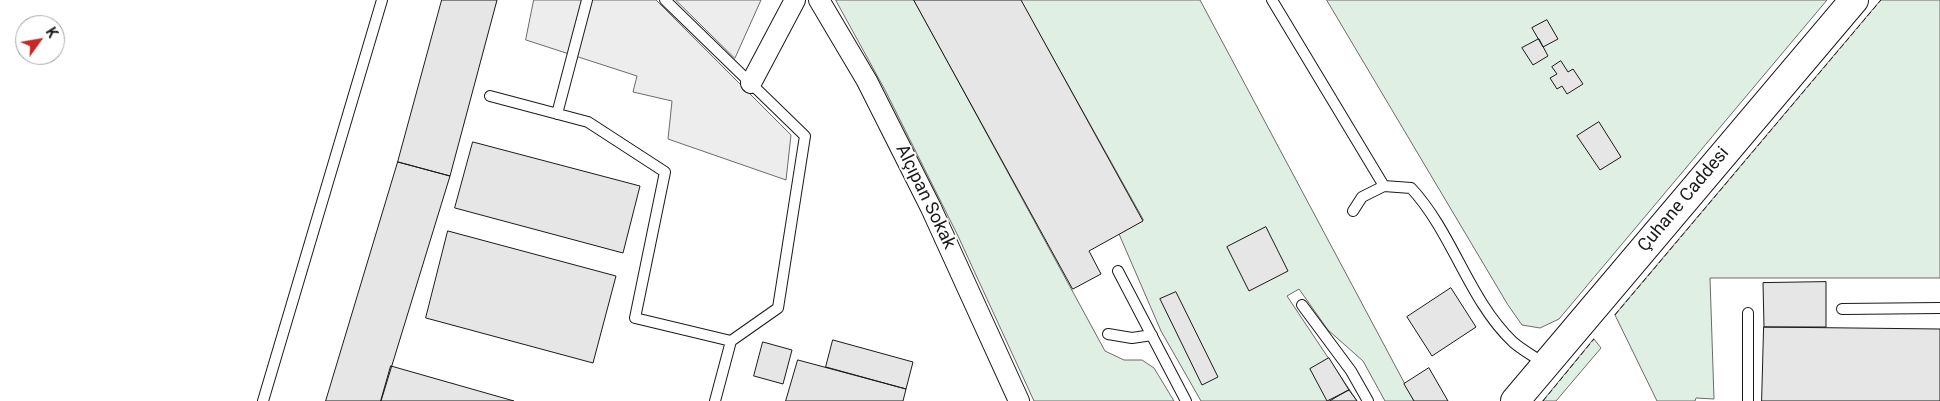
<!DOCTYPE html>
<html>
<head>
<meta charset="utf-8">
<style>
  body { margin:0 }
  #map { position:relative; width:1940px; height:401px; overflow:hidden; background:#fff; font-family:Roboto,sans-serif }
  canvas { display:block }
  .north { position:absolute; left:15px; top:15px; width:50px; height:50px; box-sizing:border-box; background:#fff; border:1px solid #a3a3a3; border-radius:50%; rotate:58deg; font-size:14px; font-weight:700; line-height:20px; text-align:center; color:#1a1a1a }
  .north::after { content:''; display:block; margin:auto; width:18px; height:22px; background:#c62828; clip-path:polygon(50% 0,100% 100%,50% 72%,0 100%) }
</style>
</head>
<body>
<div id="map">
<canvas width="1940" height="401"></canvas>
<div class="north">K</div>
</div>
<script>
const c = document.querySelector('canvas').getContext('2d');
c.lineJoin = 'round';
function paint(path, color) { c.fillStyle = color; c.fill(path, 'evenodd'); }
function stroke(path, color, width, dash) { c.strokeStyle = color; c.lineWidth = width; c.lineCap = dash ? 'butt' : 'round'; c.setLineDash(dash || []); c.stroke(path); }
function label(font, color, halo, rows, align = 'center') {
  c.font = font + ' Roboto,sans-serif'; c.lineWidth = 4; c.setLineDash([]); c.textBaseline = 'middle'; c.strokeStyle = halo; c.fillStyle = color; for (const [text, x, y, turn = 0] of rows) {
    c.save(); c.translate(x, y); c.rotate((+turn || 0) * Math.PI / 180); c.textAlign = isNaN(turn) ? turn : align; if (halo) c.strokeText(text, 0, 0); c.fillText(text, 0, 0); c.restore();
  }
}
const green = new Path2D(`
  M836,0h78l191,351 19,9h18l12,8 20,33h-140l-76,-165 -73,-146z
  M1021,0h179l214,401h-29l-22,-40 -35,-31 -29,-41 -12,7 70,105h-156l-40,-70 -42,-97 24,-14z
  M1327,0h500l-268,319 -19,9 -18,-3 -14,-20z
  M1881,0h59v278h-230l4,121 -18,-1 -1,3h-38l-42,-86z
  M1594,339l7,9 -45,53h-13z`);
paint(green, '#e0efe3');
stroke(green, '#6a6a6a', 1);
const parking = new Path2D(`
  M534,0h122l135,135 -5,45 -118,-41 4,-38 -39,-9 4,-16 -111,-36z
  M676,0h85l-26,58z`);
paint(parking, '#ededed');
stroke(parking, '#6a6a6a', 1);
const building = new Path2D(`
  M442,0h55l-47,176 -52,-14z
  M914,0h107l122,221 -54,30 12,23 -28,15z
  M1547,20l11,19 -15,8 -11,-19z
  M1539,39l9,17 -15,9 -11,-17z
  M1561,61l7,11 5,-3 10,15 -16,10 -5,-8 -5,3 -7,-11 7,-4 -5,-7z
  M1599,122l22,35 -21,13 -23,-34z
  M473,142l167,44 -17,67 -168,-45z
  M398,162l52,14 -69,225h-55z
  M1266,227l22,44 -39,20 -22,-44z
  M448,231l168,45 -23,87 -167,-45z
  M1826,282v45h-62l-1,-44z
  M1451,288l25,39 -44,29 -25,-39z
  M1176,292l42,85 -16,8 -42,-86z
  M1764,327l176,2v72h-178z
  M833,340l80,22 -7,27 -80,-22z
  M763,342l29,8 -9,34 -29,-8z
  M1329,358l20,32 -22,11 -17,-32z
  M798,360l108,29 -3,12h-117z
  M391,366l123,35h-133z
  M1429,368l19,33h-34l-10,-17z
  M1349,390l8,11h-27z`);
paint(building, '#e6e6e6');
stroke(building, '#1a1a1a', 1);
const service = new Path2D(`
  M665,0l140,136 -27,172 -47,33
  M1272,0l112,186 27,2c42,45 57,111 102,154 9,8 22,15 32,22
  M490,96l98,26 77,50 -30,146 96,23 -16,60
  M557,114l30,-114
  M1353,211l9,-14 22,-11
  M1118,271l68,130
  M1302,305l49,66 17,30
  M1842,309l98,-1
  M1108,334l24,4 20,-3
  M263,401l119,-401
  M1748,401v-88`);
const minor = new Path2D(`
  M819,0l48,81 64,127 88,193
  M751,83l44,-83`);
const primary = new Path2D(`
  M1515,401l339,-401`);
stroke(service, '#1a1a1a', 12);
stroke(minor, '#1a1a1a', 22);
stroke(primary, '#1a1a1a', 30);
stroke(service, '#fff', 10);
stroke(minor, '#fff', 20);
stroke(primary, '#fff', 28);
stroke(new Path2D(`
  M1615,315l266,-315
  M1543,401l51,-62`), '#1a1a1a', 1, [6, 2.5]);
label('18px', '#1a1a1a', '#fff', [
  ["Alçıpan Sokak",925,197,64],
  ["Çuhane Caddesi",1684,200,-50]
]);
</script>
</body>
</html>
